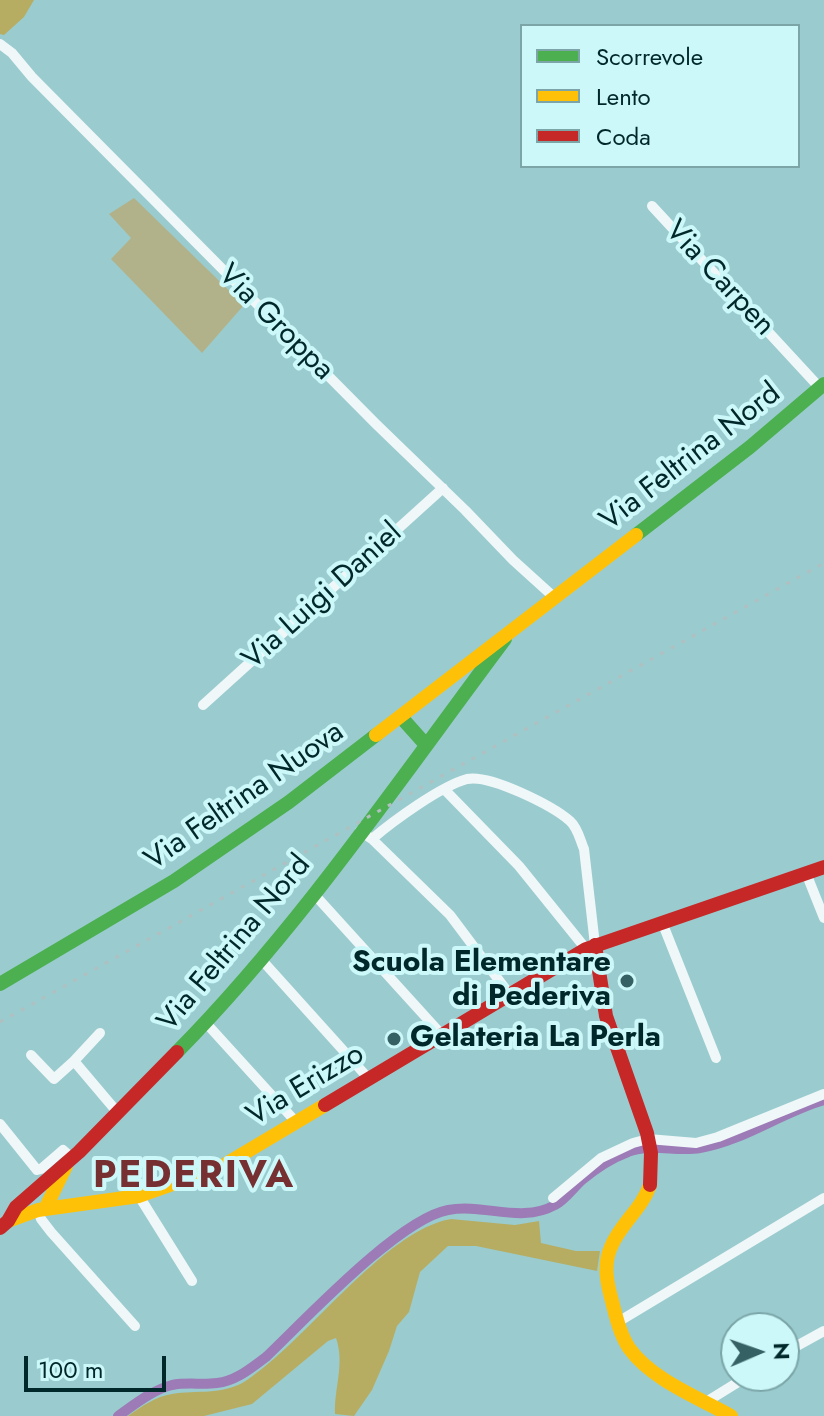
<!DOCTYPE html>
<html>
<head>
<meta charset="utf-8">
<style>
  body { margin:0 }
  #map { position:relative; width:824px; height:1416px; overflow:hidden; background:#9acccf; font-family:Jost,sans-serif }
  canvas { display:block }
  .legend { position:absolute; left:520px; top:24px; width:280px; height:144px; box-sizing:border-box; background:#cdf8fa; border:2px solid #7ba5a7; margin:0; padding:10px 14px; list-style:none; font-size:24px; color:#00282b }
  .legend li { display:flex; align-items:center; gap:16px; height:40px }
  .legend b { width:40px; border:2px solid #7ba5a7 }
  .north { position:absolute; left:720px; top:1312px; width:80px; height:80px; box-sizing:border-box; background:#cdf8fa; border:2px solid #7ba5a7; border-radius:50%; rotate:88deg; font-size:22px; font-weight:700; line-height:32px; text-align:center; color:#00282b }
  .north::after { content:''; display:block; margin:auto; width:28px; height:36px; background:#366164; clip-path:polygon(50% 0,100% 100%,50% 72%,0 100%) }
  .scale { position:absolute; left:24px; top:1356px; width:142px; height:36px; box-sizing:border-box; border:4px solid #00282b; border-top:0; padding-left:10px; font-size:24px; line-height:28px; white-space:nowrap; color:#00282b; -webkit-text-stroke:6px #cdf8fa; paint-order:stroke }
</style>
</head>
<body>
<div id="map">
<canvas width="824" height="1416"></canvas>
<ul class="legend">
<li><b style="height:10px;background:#4caf50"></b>Scorrevole</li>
<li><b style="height:10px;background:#ffc107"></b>Lento</li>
<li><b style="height:10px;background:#c62828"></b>Coda</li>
</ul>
<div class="north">N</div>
<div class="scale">100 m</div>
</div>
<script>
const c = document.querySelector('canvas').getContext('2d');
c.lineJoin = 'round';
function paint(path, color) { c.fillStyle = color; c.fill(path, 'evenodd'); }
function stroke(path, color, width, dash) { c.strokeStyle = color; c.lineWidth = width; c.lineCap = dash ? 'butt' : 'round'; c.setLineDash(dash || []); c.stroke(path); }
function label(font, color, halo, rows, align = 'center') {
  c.font = font + ' Jost,sans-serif'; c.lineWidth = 8; c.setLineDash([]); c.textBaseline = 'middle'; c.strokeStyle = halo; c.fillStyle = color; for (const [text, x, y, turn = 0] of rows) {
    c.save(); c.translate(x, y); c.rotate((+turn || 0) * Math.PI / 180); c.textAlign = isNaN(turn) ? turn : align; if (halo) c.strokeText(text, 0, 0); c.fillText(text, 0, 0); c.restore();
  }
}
paint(new Path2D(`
  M134,198l110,107 -42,48 -91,-94 20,-21 -22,-24z`), '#b2b28a');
paint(new Path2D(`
  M0,0h34l-10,17 -20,18 -4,-1z
  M451,1219l64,6 24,-4 2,22 35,8h24l-3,20 -121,-25h-28l-28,26 -11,40 -12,14 -8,25 -17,39 -18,26 -19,-2c-1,-26 10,-50 1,-76l-8,3 -76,63 -48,12h-76c13,-9 28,-20 44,-22 24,-4 50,1 72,-12 61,-39 140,-152 207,-163z`), '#b7ad62');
stroke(new Path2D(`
  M118,1416c16,-11 34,-26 54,-31 15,-3 30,0 45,-2 19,-2 34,-15 49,-26 39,-37 133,-138 182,-147 36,-7 73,14 107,-5 10,-5 18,-17 27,-25 13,-11 30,-22 46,-28 21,-9 49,0 72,-4 43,-7 82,-36 124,-48`), '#9c7bb6', 10);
stroke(new Path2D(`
  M0,44l12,9 20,24 344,347 89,86 48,50 42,38
  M652,206l168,182
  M203,705l240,-217
  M445,790l74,76 67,83
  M360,831l12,8c21,-18 69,-53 95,-60 23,-5 86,27 103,42 8,7 10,19 14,28l11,96
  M372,839l78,76 60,80
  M806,873l18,45
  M314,894l128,141
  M662,922l54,136
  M260,958l109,121
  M206,1023l90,99
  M31,1055l23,24 20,-18 44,52
  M74,1061l26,-28
  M0,1124l37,46 4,-1 22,-19 9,8
  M139,1196l53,85
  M553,1198l48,-40 32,-15 15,-4 48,4 22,-6 106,-43
  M38,1210l3,9 10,13 84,94
  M618,1322l206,-124
  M784,1353l40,-22
  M706,1402l42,-26`), '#f0f7f8', 10);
stroke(new Path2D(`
  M636,535l114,-88 74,-63
  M401,717l25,28
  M0,984l174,-103 115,-79 87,-67
  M177,1052c123,-125 223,-273 328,-413`), '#4caf50', 14);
stroke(new Path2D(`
  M376,735l260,-200
  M650,1185c-8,24 -30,39 -39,62 -8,18 -4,36 1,54 4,16 8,33 17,47 23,32 68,49 102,68
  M45,1209l21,-43
  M8,1221l30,-11 101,-14 82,-29 104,-62`), '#ffc107', 14);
stroke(new Path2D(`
  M595,945l11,71 41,117 4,20 -1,32
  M325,1105l261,-156 238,-82
  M0,1228l8,-7 8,-14 63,-55 98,-100`), '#c62828', 14);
stroke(new Path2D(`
  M0,1022l824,-459`), '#b0bfc0', 3, [4, 8]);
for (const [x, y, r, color] of [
  [627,981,8,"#366164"],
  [394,1039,8,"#366164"]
]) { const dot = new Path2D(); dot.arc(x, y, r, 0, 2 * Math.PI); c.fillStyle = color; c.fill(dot); stroke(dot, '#cdf8fa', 3); }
label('30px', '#00282b', '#cdf8fa', [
  ["Via Carpen",719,279,47],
  ["Via Groppa",275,323,45],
  ["Via Feltrina Nord",691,458,-38],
  ["Via Luigi Daniel",323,597,-42],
  ["Via Feltrina Nuova",245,797,-35],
  ["Via Feltrina Nord",235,944,-50],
  ["Via Erizzo",306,1086,-31]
]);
label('bold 30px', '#00282b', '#cdf8fa', [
  ["Scuola Elementare",611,964],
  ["di Pederiva",611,998],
  ["Gelateria La Perla",410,1039,"left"]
], 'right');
c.letterSpacing = '2px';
label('bold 38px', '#773032', '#cdf8fa', [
  ["PEDERIVA",194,1178]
]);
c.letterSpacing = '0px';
</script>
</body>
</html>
